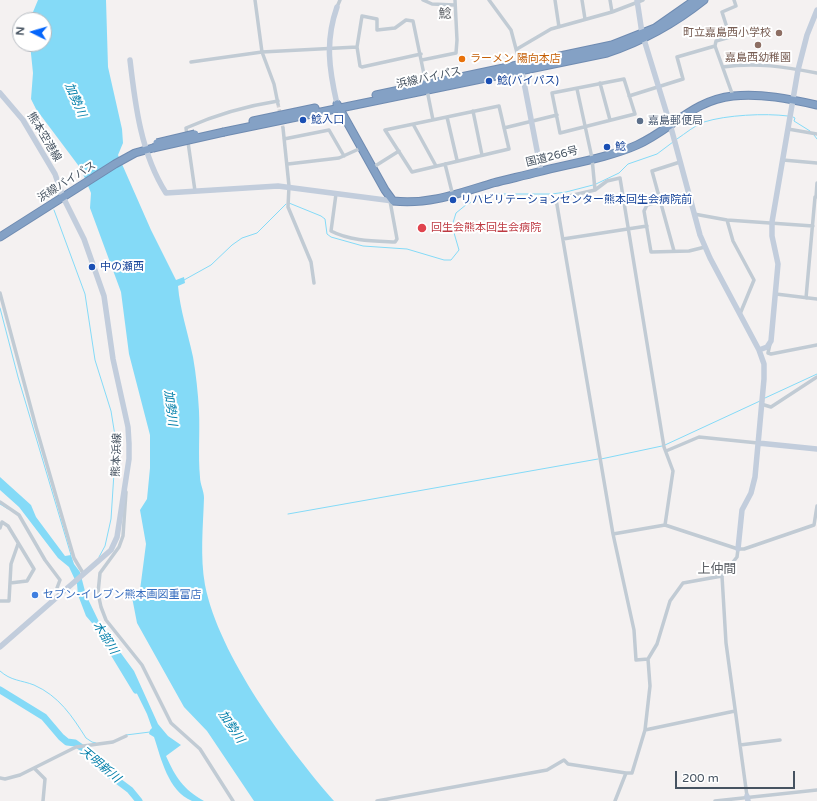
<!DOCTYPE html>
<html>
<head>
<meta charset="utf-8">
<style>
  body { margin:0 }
  #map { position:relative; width:817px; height:801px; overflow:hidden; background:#f4f1f1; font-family:"Varela Round",sans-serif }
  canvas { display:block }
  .north { position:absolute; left:12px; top:12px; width:40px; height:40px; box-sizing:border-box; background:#fff; border:1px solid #b5bac0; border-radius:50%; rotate:275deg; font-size:11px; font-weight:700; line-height:16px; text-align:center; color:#465361 }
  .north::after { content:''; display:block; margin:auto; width:14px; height:18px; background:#0465fb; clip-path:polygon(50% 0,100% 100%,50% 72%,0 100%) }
  .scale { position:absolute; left:675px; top:771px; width:120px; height:18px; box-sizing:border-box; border:2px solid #465361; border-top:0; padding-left:5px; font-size:12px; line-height:14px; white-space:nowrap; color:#465361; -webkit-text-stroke:3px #fff; paint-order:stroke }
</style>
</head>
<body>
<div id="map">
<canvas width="817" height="801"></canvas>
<div class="north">N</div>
<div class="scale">200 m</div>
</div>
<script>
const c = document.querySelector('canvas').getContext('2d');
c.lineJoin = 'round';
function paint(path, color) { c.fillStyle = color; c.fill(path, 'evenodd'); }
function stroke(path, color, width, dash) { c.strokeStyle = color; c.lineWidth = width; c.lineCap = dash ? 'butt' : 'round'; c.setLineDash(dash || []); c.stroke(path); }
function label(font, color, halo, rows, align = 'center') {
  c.font = font + ' "Varela Round","Noto Sans JP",sans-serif'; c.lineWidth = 4; c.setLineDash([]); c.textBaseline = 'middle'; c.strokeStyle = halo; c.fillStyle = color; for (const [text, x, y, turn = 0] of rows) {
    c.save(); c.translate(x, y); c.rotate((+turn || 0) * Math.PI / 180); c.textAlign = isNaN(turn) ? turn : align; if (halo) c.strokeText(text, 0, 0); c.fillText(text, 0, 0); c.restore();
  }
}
paint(new Path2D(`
  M38,0h68l2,67 14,62 1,14 -5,12 33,75 25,50 8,-3 1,6 -7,3c2,24 10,47 15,71 3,17 5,36 6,54 1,22 -1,44 1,66 0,7 4,14 4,21 -1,30 -4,58 1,87 14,71 82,162 129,216h-80l-47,-70 -23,-24 -47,-84 -6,-31 9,-2 6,-46 -6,-34 7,-11 3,-31v-33l-21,-81 -8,-62 -31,-84 1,-15 -10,-24 -45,-60 -5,-10 2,-26 -3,-29h14v-24h-12l1,-8z
  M0,477l31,28 5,12 29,39 6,-1 3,9 6,8 6,23 15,31 33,45 24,53 10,12 13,9 -15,11c10,22 17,33 38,45 -3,0 -9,0 -12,0 -24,-10 -31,-43 -38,-64l-5,-3 1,-4 2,-2 -5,-14 -31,-63 -30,-35 -8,-21 -1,-11 -8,-17 -11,-9 -39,-51 -19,-17z`), '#84daf7');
stroke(new Path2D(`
  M793,117l2,1 -1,3 16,10
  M814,135l3,4
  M677,139c9,-6 17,-13 27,-17 22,-7 61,-9 84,-6
  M596,184l23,-11 9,-9 29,-10 16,-12
  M289,203l32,13 4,3 2,15 4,3 32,9 44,3 37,11h7l8,-10 -7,-24 4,-13 11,-9 25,-10h60l14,-2 27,-7
  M54,210l31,84 10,66 16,51 5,31 -5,77 -6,27 -6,11
  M184,280l27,-15 21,-20 10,-7 15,-5 29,-29
  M0,308l18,69 53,178
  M765,398l52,-24
  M665,445l95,-44
  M601,459l61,-13
  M0,504l8,5
  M288,514l310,-55
  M0,671c11,10 21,9 34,14 25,11 38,31 52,53l6,4 4,1
  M126,735l24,-3`), '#84daf7', 1);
stroke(new Path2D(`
  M99,629l37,61
  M0,690l44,27 17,20 6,5 8,1 10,7 25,25 20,15 9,11`), '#84daf7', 7);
stroke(new Path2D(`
  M278,104l5,24`), '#d1d1d4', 3.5, [3.5, 2]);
const highway = new Path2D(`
  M376,95l236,-50 43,-17 40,-28
  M337,104l48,86 8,11c36,4 67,-8 100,-18 15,-4 30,-7 45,-11 30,-8 70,-14 99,-27 34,-15 56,-45 96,-49 28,-3 57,3 84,9
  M253,121l62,-13
  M224,132l383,-79c36,-12 67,-29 97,-53
  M0,237l115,-73 20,-11 18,-5`);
stroke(highway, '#6f8bb1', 9);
stroke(new Path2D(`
  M255,0l7,52 12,32 4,20
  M423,0l9,4 22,1
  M489,0l22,30 9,34
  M555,0l4,27
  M582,0l3,19
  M610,0l2,12
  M337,7l3,-7
  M357,47l3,19 2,1 59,-13
  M517,49l34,-20 61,-17 31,-12
  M422,60l34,-7 1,-13 -2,-40
  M191,62l71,-10 95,-5 5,-31 15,3v11l18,-2 11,-8 7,1 13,63
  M723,67c33,-5 62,0 94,6
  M624,79l11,35 -75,19 -8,-40z
  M600,83l10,37
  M577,89l15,69 3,32
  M427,90l6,30
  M629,96l54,-17 -6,-22 38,-11
  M733,96l-18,-50 1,-5 14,-4 -8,-25 14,-6 -2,-6
  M499,106l10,43 -97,23 -27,-42z
  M473,111l9,44
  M447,117l10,43
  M413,124l23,42
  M283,128l6,58 -1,21 23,55 3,21
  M504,128l53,-13
  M788,129l29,5
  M284,139l45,-9 15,26
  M783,160l34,3
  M288,164l51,-6 22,-10
  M445,164l8,32
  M372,168l27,-17
  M195,191l-9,-63c29,-13 60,-22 92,-27
  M336,194l-5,37c19,10 43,10 64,11l2,-3 -7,-38
  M816,197l1,-14
  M661,201l-14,4 -3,6 7,41 38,-1 16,-4
  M694,214l33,6 86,6
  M727,220l6,21 21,39 -14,34
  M563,239l84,-13
  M674,251l-22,-80 28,-9
  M0,293l36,134 38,131 9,15
  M776,294l41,5
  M806,298l9,-101
  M770,344l-2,9 3,1 46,-9
  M761,404l10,3 46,-30
  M666,451l33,-14 59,6
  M126,492l-3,44 -4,11 -19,26 -2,20 3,14 5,13 36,45 29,58 29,26 33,52
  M0,502l19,13 26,45 15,20 -3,8 3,7
  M0,528l2,-6 6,4 26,43 -7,12 -17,2
  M613,534l52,-9 73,24h6l70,-24 3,-19
  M738,549l-1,8 -15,19 4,67 21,153
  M0,601h9l2,-37 7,-20
  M648,659l-12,1 -2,-30 -21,-96 -57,-335 39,-9 12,-9 13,-3 44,269 9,24 -8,54
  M645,730l90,-19
  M740,745l40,-5
  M35,769l10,10 -2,22
  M0,778l5,1 15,-4 56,-28 37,-5 13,-6
  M377,801l170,-31 17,-10 4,4 58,9h6l13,-43 5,-44 -2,-27 9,-15 13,-43 13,-18 39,-7
  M615,801l11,-28
  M715,801l102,-11`), '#c1cbd4', 3.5);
stroke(new Path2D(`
  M637,0l5,33 28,91 30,111 10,23 49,92 5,14v15l-9,98 -4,16 -9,17 -4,39
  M337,7c-12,34 -8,62 0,97
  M130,60c5,44 11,94 36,133l112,-7 115,15
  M521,67l20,104
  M0,93l23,27 32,54 8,23 21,42 20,57 9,63 15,68 1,17v15l-12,78 -6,13 -111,97
  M759,350l8,-3 4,-6 7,-77 -6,-28v-14l26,-152 9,-35 10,-25
  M758,443l59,6
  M747,796l1,5`), '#c2cddc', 5.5);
stroke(highway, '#84a1c5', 7);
const highwayBridge = new Path2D(`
  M157,143l38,-9
  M153,148l71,-16`);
stroke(highwayBridge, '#6f8bb1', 9, []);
stroke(highwayBridge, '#84a1c5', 7);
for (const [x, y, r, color] of [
  [779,33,4,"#8d6e63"],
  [758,45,4,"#8d6e63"],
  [462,59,4,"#e8710a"],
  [489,81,4,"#1a4fb4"],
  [303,120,4,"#1a4fb4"],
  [640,121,4,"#5c6f8a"],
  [607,147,4,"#1a4fb4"],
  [453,200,4,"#1a4fb4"],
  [422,228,5,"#e0444e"],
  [92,267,4,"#1a4fb4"],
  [35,595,4,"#3f7fe0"]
]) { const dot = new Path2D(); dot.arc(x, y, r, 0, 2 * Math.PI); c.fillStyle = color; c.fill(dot); stroke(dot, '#fff', 1.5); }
label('11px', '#785e54', '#fff', [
  ["町立嘉島西小学校",771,33],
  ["嘉島西幼稚園",758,58,"center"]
], 'right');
label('11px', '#c56008', '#fff', [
  ["ラーメン 陽向本店",470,59]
], 'left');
label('11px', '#465361', '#fff', [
  ["浜線バイパス",429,78,-12],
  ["熊本空港線",44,137,59],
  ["国道266号",552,157,-14],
  ["浜線バイパス",67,182,-32],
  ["熊本浜線",117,455,-88]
]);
label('11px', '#164399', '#fff', [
  ["鯰(バイパス)",497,81],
  ["鯰入口",311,120],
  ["鯰",615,147],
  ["リハビリテーションセンター熊本回生会病院前",461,200],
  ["中の瀬西",100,267]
], 'left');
label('11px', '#4e5e75', '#fff', [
  ["嘉島郵便局",648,121]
], 'left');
label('11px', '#be3a42', '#fff', [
  ["回生会熊本回生会病院",431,228]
], 'left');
label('11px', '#366cbe', '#fff', [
  ["セブン-イレブン熊本画図重富店",43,595]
], 'left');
label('italic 12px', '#027faa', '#fff', [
  ["加勢川",75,100,67],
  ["加勢川",170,408,83],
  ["木部川",105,638,58],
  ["加勢川",231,727,56],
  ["天明新川",100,765,40]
]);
label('13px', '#5d6167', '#fff', [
  ["鯰",445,15],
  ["上仲間",717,570]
]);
</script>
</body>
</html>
